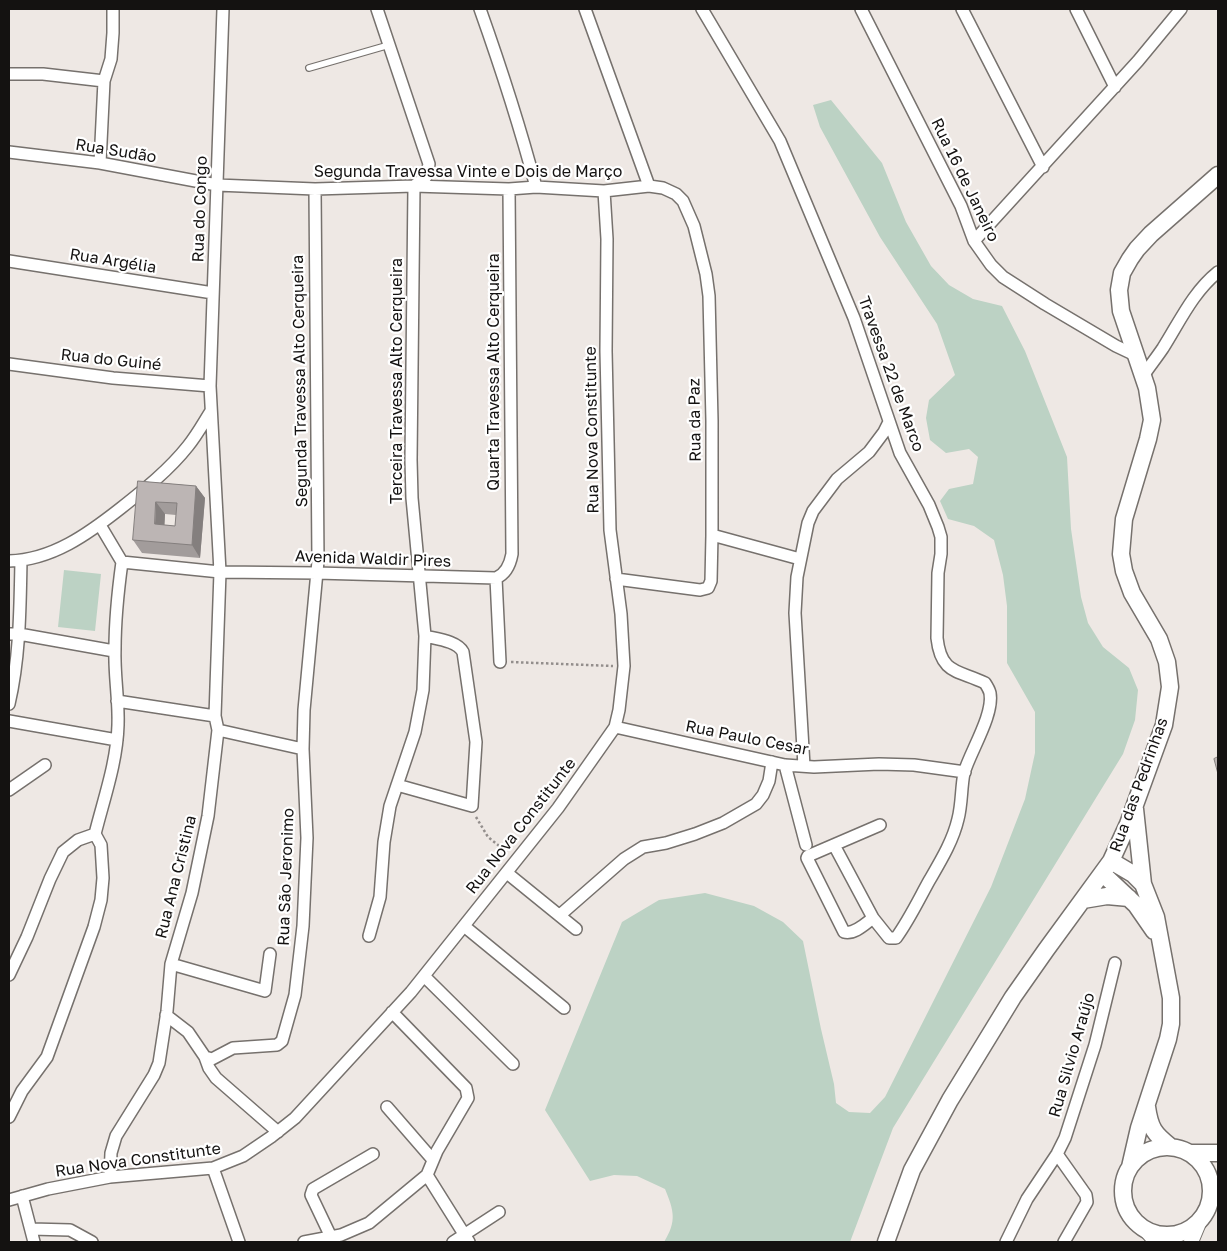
<!DOCTYPE html>
<html>
<head>
<meta charset="utf-8">
<style>
  body { margin:0 }
  #map { position:relative; width:1227px; height:1251px; overflow:hidden; background:#eee8e4; font-family:"Golos Text",sans-serif }
  canvas { display:block }
  .frame { position:absolute; inset:0; border:10px solid #141211; pointer-events:none }
</style>
</head>
<body>
<div id="map">
<canvas width="1227" height="1251"></canvas>
<div class="frame"></div>
</div>
<script>
const c = document.querySelector('canvas').getContext('2d');
c.lineJoin = 'round';
function paint(path, color) { c.fillStyle = color; c.fill(path, 'evenodd'); }
function stroke(path, color, width, dash) { c.strokeStyle = color; c.lineWidth = width; c.lineCap = dash ? 'butt' : 'round'; c.setLineDash(dash || []); c.stroke(path); }
function label(font, color, halo, rows, align = 'center') {
  c.font = font + ' "Golos Text",sans-serif'; c.lineWidth = 4.5; c.setLineDash([]); c.textBaseline = 'middle'; c.strokeStyle = halo; c.fillStyle = color; for (const [text, x, y, turn = 0] of rows) {
    c.save(); c.translate(x, y); c.rotate((+turn || 0) * Math.PI / 180); c.textAlign = isNaN(turn) ? turn : align; if (halo) c.strokeText(text, 0, 0); c.fillText(text, 0, 0); c.restore();
  }
}
paint(new Path2D(`
  M831,100l51,63 24,59 25,44 18,19 24,14 29,7 23,45 42,106 4,72 10,68 7,26 15,24 26,21 9,22 -3,30 -12,34 -230,374 -43,114h-186c13,-21 10,-31 1,-53l-28,-13 -23,-1 -24,6 -45,-71 77,-188 37,-22 46,-7 49,13 29,16 20,19 18,88 13,55 2,19 13,9 21,1 15,-16 106,-210 34,-88 10,-46v-41l-28,-49v-57l-4,-31 -9,-35 -20,-14 -26,-7 -8,-18 9,-12 24,-5 5,-27 -9,-8 -23,4 -16,-13 -4,-22 3,-18 26,-25 -18,-51 -57,-87 -60,-110 -7,-22z
  M64,570l37,4 -6,57 -37,-4z`), '#bcd2c4');
const service = new Path2D(`
  M309,68l80,-23`);
const minor = new Path2D(`
  M480,9c21,59 40,118 56,178
  M702,9l78,132 74,177 46,135 29,52 9,22 3,10v17l-3,19 -1,65c4,37 22,32 48,45 2,3 4,6 5,10 4,22 -20,59 -26,80 -3,15 -2,31 -6,46 -5,22 -18,43 -29,62 -11,20 -20,39 -33,57h-7l-16,-20 -39,-73
  M861,9l100,197 13,35 17,24 12,12 42,27 71,42 19,9
  M962,9l81,158
  M1076,9l39,78
  M9,74h34l61,7
  M9,152l91,11 117,22 98,4 99,-3 95,3 27,-2 68,4 45,-5 -64,-177
  M100,163l4,-82 7,-22 2,-26v-24
  M974,241l164,-180 43,-52
  M9,261l204,32
  M9,364l104,14 97,8
  M1143,376c6,-9 14,-19 20,-28 17,-27 30,-56 55,-76
  M100,525l22,37
  M712,535l88,24
  M9,561c43,-1 79,-27 112,-53 24,-19 48,-38 67,-62 9,-11 16,-24 23,-35
  M122,562l98,10 97,1 179,5c10,-4 14,-13 16,-24l-3,-365
  M496,578l4,84
  M616,579l84,11 8,-2 3,-7 1,-46v-114l-3,-125 -3,-22 -12,-48 -11,-25 -7,-7 -13,-6 -14,-2
  M9,634h10l95,17
  M117,701l98,15
  M9,704c11,-47 11,-96 12,-143
  M9,721l108,19
  M615,727l170,38 29,2 65,-3 35,1 51,7
  M218,730l85,19
  M785,765l21,80
  M804,766l-9,-153 2,-36 11,-54 5,-12 24,-32 32,-27 15,-20 5,-10
  M397,785l75,21 4,-64 -13,-90c-6,-11 -26,-13 -38,-16
  M9,790l36,-25
  M507,873l69,56
  M560,915l64,-56 19,-12 23,-4 29,-9 28,-11 33,-19 7,-9 6,-14 3,-19
  M873,918c-8,6 -19,17 -29,14l-37,-74 1,-2 72,-31
  M464,926l100,82
  M369,936l11,-39 4,-55 6,-36 25,-74 8,-42 2,-54 -13,-138 -1,-38 3,-274 12,-9 3,-13 -52,-155
  M171,964l94,27 5,-37
  M9,975l18,-38 23,-58 13,-27 15,-12 17,-6
  M424,976l89,88
  M166,1015l22,17 17,25 7,2 21,-11 44,-3 5,-4 13,-46 8,-69 4,-88 -4,-89 1,-39 14,-149 -3,-372
  M205,1057l4,11 7,10 62,54
  M387,1107l46,53
  M9,1117l13,-26 25,-34 47,-130 7,-27 2,-22 -2,-33 -6,-11c9,-36 22,-72 23,-109 1,-25 -4,-50 -3,-76 0,-30 3,-58 7,-87
  M1057,1154l29,41 1,7 -23,40
  M213,1168l26,74
  M427,1175l42,67
  M110,1177l1,-24 5,-17 38,-61 5,-12 8,-52 4,-47 21,-71 16,-77 10,-86 -3,-14 5,-144 -10,-186 13,-377
  M22,1196l12,46
  M9,1200l39,-11 62,-12 103,-9 30,-12 28,-19 24,-19 116,-126 147,-184 57,-81 4,-17 5,-44 -3,-52 -11,-84 -4,-179 1,-112 -3,-48
  M31,1229l39,1 22,12
  M331,1237l-20,-42 2,-6 60,-35
  M304,1242l37,-7 28,-12 58,-48 10,-24 31,-53 -2,-10 -74,-76
  M453,1242l46,-30
  M1006,1242l21,-43 30,-45 8,-16 30,-93 20,-82`);
const tertiary = new Path2D(`
  M1144,1228l12,14
  M1191,1242l10,-24`);
const secondary = new Path2D(`
  M1135,809l8,75
  M1111,861l22,13 10,10 13,33 15,81v26l-3,15 -29,89 -9,39
  M1103,874l33,31 18,26
  M1083,900l24,-4 22,2
  M1147,1107c3,21 7,27 24,40
  M1123 1191a44 44 0 1 1 88 0a44 44 0 1 1-88 0Z
  M1190,1153h28
  M886,1242l26,-72 38,-70 63,-103 33,-47 65,-89 17,-37 36,-99 6,-38 -3,-25 -8,-23 -27,-46 -8,-22 -3,-17 3,-35 24,-80 4,-19 -5,-32 -26,-77 -2,-21 3,-17 8,-14 7,-10 14,-15 67,-59`);
stroke(service, '#76716d', 8);
stroke(minor, '#76716d', 14);
stroke(tertiary, '#76716d', 16);
stroke(secondary, '#76716d', 19);
stroke(new Path2D(`
  M511,662l102,4
  M476,817l12,20 20,16`), '#938e8c', 2.5, [2.5, 2.5]);
stroke(service, '#fff', 5.5);
stroke(minor, '#fff', 11);
stroke(tertiary, '#fff', 14);
stroke(secondary, '#fff', 16);
paint(new Path2D(`
  M138,481l58,5 9,12 -5,60 -58,-5 -9,-13zM165,514l11,1 -1,11 -11,-1z`), '#a29c9b');
paint(new Path2D(`
  M196,486l9,12 -5,60 -8,-13z
  M156,502l9,12 -1,23 -9,-13z`), '#847f7e');
const building = new Path2D(`
  M138,481l58,5 -4,59 -59,-5zM156,502l21,1 -2,23 -20,-2z
  M1218,757v17l-4,-15z`);
paint(building, '#bcb5b4');
stroke(building, '#847f7e', 1);
label('16px', '#141211', '#fff', [
  ["Rua Sudão",116,151,9],
  ["Segunda Travessa Vinte e Dois de Março",468,172],
  ["Rua 16 de Janeiro",965,180,64],
  ["Rua do Congo",200,209,-88],
  ["Rua Argélia",113,261,9],
  ["Rua do Guiné",111,360,6],
  ["Quarta Travessa Alto Cerqueira",494,372,-90],
  ["Travessa 22 de Marco",891,374,70],
  ["Segunda Travessa Alto Cerqueira",300,381,-91],
  ["Terceira Travessa Alto Cerqueira",397,381,-90],
  ["Rua da Paz",695,420,-91],
  ["Rua Nova Constitunte",592,430,-91],
  ["Avenida Waldir Pires",373,559,2],
  ["Rua Paulo Cesar",747,738,11],
  ["Rua das Pedrinhas",1139,785,-70],
  ["Rua Nova Constitunte",521,826,-52],
  ["Rua Ana Cristina",176,877,-76],
  ["Rua São Jeronimo",286,877,-88],
  ["Rua Silvio Araújo",1072,1055,-74],
  ["Rua Nova Constitunte",138,1160,-8]
]);
</script>
</body>
</html>
